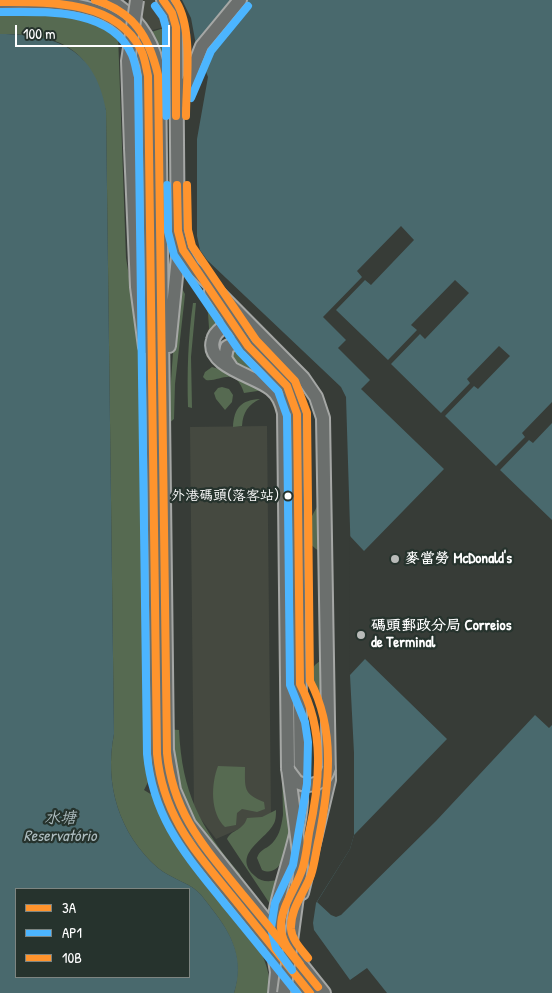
<!DOCTYPE html>
<html>
<head>
<meta charset="utf-8">
<style>
  body { margin:0 }
  #map { position:relative; width:552px; height:993px; overflow:hidden; background:#373c37; font-family:"Patrick Hand",sans-serif }
  canvas { display:block }
  .legend { position:absolute; left:15px; top:888px; width:175px; height:90px; box-sizing:border-box; background:#26332d; border:1px solid #7d8581; margin:0; padding:6px 9px; list-style:none; font-size:15px; color:#fff }
  .legend li { display:flex; align-items:center; gap:10px; height:25px }
  .legend b { width:25px; border:1px solid #7d8581 }
  .scale { position:absolute; left:15px; top:25px; width:155px; height:22px; box-sizing:border-box; border:2px solid #fff; border-top:0; padding-left:6px; font-size:15px; line-height:18px; white-space:nowrap; color:#fff; -webkit-text-stroke:4px #26332d; paint-order:stroke }
</style>
</head>
<body>
<div id="map">
<canvas width="552" height="993"></canvas>
<ul class="legend">
<li><b style="height:6px;background:#ff942d"></b>3A</li>
<li><b style="height:6px;background:#4cb5ff"></b>AP1</li>
<li><b style="height:6px;background:#ff942d"></b>10B</li>
</ul>
<div class="scale">100 m</div>
</div>
<script>
const c = document.querySelector('canvas').getContext('2d');
c.lineJoin = 'round';
function paint(path, color) { c.fillStyle = color; c.fill(path, 'evenodd'); }
function stroke(path, color, width, dash) { c.strokeStyle = color; c.lineWidth = width; c.lineCap = dash ? 'butt' : 'round'; c.setLineDash(dash || []); c.stroke(path); }
function label(font, color, halo, rows, align = 'center') {
  c.font = font + ' "Patrick Hand","LXGW WenKai TC",sans-serif'; c.lineWidth = 4.5; c.setLineDash([]); c.textBaseline = 'middle'; c.strokeStyle = halo; c.fillStyle = color; for (const [text, x, y, turn = 0] of rows) {
    c.save(); c.translate(x, y); c.rotate((+turn || 0) * Math.PI / 180); c.textAlign = isNaN(turn) ? turn : align; if (halo) c.strokeText(text, 0, 0); c.fillText(text, 0, 0); c.restore();
  }
}
paint(new Path2D(`
  M134,0h23l3,3 4,13v11l-18,5z
  M267,426l4,389 -55,24 -22,-29 -4,-383z`), '#454940');
paint(new Path2D(`
  M0,7h55l42,10 21,17 8,224 16,97 4,63 2,334 3,24 -7,14 13,8c3,10 5,24 11,33 27,42 110,110 101,162h-35c10,-33 -2,-59 -22,-84 -5,-6 -9,-13 -15,-18 -10,-9 -27,-13 -39,-23 -39,-34 -54,-84 -44,-134l-8,-624c-7,-15 -13,-37 -23,-50 -20,-24 -54,-26 -83,-26z
  M164,28l2,56 -18,-51z
  M132,50l7,8 5,29 2,185 -6,-2z
  M178,281l7,13 -1,10 -9,80 -1,35 -6,5z
  M210,298l14,23c-23,9 -7,24 -18,36l3,-29 -1,-15 -5,-13z
  M193,303h3l-5,54 1,51 -4,-1c-1,-35 0,-69 5,-104z
  M241,347l41,40 10,20 4,394c-2,17 -7,81 -34,69l-5,-12c2,-7 6,-8 12,-12 10,-8 12,-18 14,-31l-4,-168 13,1 -14,-260 -9,-9 -35,-17 -3,-4 1,-8z
  M212,367l17,5 35,18 -20,3c-9,-28 -23,-11 -38,-13l-3,-3 2,-5z
  M222,387l7,2 4,6 -1,7 -7,8 -9,-11 -2,-6 4,-5z
  M260,399c-12,6 -17,13 -18,27l-9,1c1,-19 8,-27 27,-28z
  M324,503v51c-27,-15 -18,-27 -6,-49z
  M323,659l1,48c-10,-19 -25,-34 -1,-48z
  M166,729l13,1c3,63 21,97 61,144l2,9 -45,-50 -21,-43z
  M218,766l27,1c0,21 -2,27 19,35l1,7 -8,3 -15,-3 -5,4 -1,12 -11,2c-15,-14 -14,-43 -7,-61z
  M276,810c0,5 0,11 -3,15 -8,15 -42,30 -18,51 6,6 14,6 22,4l-7,24 -43,-65c5,-10 16,-8 20,-21l15,-1z`), '#566a51');
paint(new Path2D(`
  M182,0h370v993h-165l-20,-25 -17,12 -36,-50 -1,-7 3,-20 34,-54 4,-14v-82l-4,-78 1,-115 -5,-163 -5,-10 -134,-127 -7,-10 -3,-14v-97l11,-62 -12,-32 -5,-27z
  M0,34c57,0 95,15 106,76l8,624c-10,50 5,100 44,134 12,10 29,14 39,23 6,5 10,12 15,18 20,25 33,51 22,84h-234zM189,889v88h-173v-88z`), '#49696d');
paint(new Path2D(`
  M401,226l13,14 -43,45 -6,-5 -29,30 52,50 29,-30 -6,-5 44,-45 14,13 -44,46 -5,-5 -29,30 50,49 29,-30 -3,-4 32,-33 11,10 -32,33 -4,-3 -29,30 51,50 29,-29 -3,-4 30,-31v21l-19,20 -4,-3 -29,30 52,50v205l-3,3 -14,-13 -99,106 -95,94 -5,2 -5,-2 -14,-13 33,-53 4,-14 93,-96 -82,-80 -15,16 -1,-140 15,16 80,-82 -83,-80 9,-9 -32,-32 8,-8 -23,-23 39,-40 -5,-6z`), '#373c37');
const primary = new Path2D(`
  M109,0c29,17 46,43 50,76l8,674 7,40 15,34 135,169
  M163,0l9,13 4,14 2,230 -9,89
  M0,2c63,-1 139,-2 148,74l9,678c2,32 12,60 30,87l123,152
  M180,102l22,-56 38,-46
  M131,148l6,139 8,60
  M178,231l5,19 10,17 110,111 13,19 7,21 6,362 -27,113
  M211,291l37,55 39,40 10,28 4,388c-3,44 -24,84 -28,128
  M241,325c-7,-2 -13,-1 -19,3 -4,3 -8,7 -9,12 -8,26 43,36 58,49 8,6 11,15 13,24l4,355
  M231,367l-6,-9 2,-11 10,-5 11,4
  M273,949l4,23 -2,21`);
stroke(primary, '#a5a7a5', 16);
stroke(primary, '#6b6f6d', 12);
const primaryBridge = new Path2D(`
  M131,148l-3,-87 9,-61
  M288,770l9,12c14,7 28,1 32,-14
  M284,993l17,-126 -13,-99`);
stroke(primaryBridge, '#a5a7a5', 16, []);
stroke(primaryBridge, '#6b6f6d', 12);
stroke(new Path2D(`
  M163,0l9,13 4,14v89
  M0,2c49,0 116,-2 141,48 4,8 5,18 7,26l9,678c6,64 40,99 78,146 25,31 50,62 75,93
  M177,185l1,46 5,19 65,96 39,40 10,28 3,270c25,47 20,99 9,149 -2,12 -3,26 -7,37 -7,20 -21,36 -21,57 0,15 11,26 19,37`), '#ff942d', 8);
stroke(new Path2D(`
  M155,6l8,11 3,11v88
  M0,12c43,0 111,-5 132,43 3,7 4,15 6,22l9,677c6,65 39,101 78,150 24,29 48,59 72,89
  M191,98l20,-47 37,-45
  M167,185l1,47 6,23 66,97 38,39 9,25 3,269 15,37 3,20 -1,42 -14,81 -18,38 -4,25 5,20 16,22`), '#4cb5ff', 8);
stroke(new Path2D(`
  M95,0c39,12 54,37 63,75l9,678c6,62 39,96 76,142 25,30 50,61 75,92
  M175,0c19,27 11,83 11,116
  M187,185l1,45 4,16 64,94 39,41 12,32 3,268c26,49 19,105 9,157 -3,12 -4,25 -8,37 -7,18 -21,34 -20,54 1,11 10,20 17,29`), '#ff942d', 8);
for (const [x, y, r, color] of [
  [288,496,4.5,"#fff"],
  [395,559,5,"#b9bbb9"],
  [361,635,5,"#b9bbb9"]
]) { const dot = new Path2D(); dot.arc(x, y, r, 0, 2 * Math.PI); c.fillStyle = color; c.fill(dot); stroke(dot, '#26332d', 2); }
label('14px', '#fff', '#26332d', [
  ["外港碼頭(落客站)",279,496]
], 'right');
label('bold 15px', '#fff', '#26332d', [
  ["麥當勞 McDonald's",405,559],
  ["碼頭郵政分局 Correios",371,626],
  ["de Terminal",371,643]
], 'left');
label('italic 16px', '#aebdc0', '#26332d', [
  ["水塘",60,819],
  ["Reservatório",60,837]
]);
</script>
</body>
</html>
